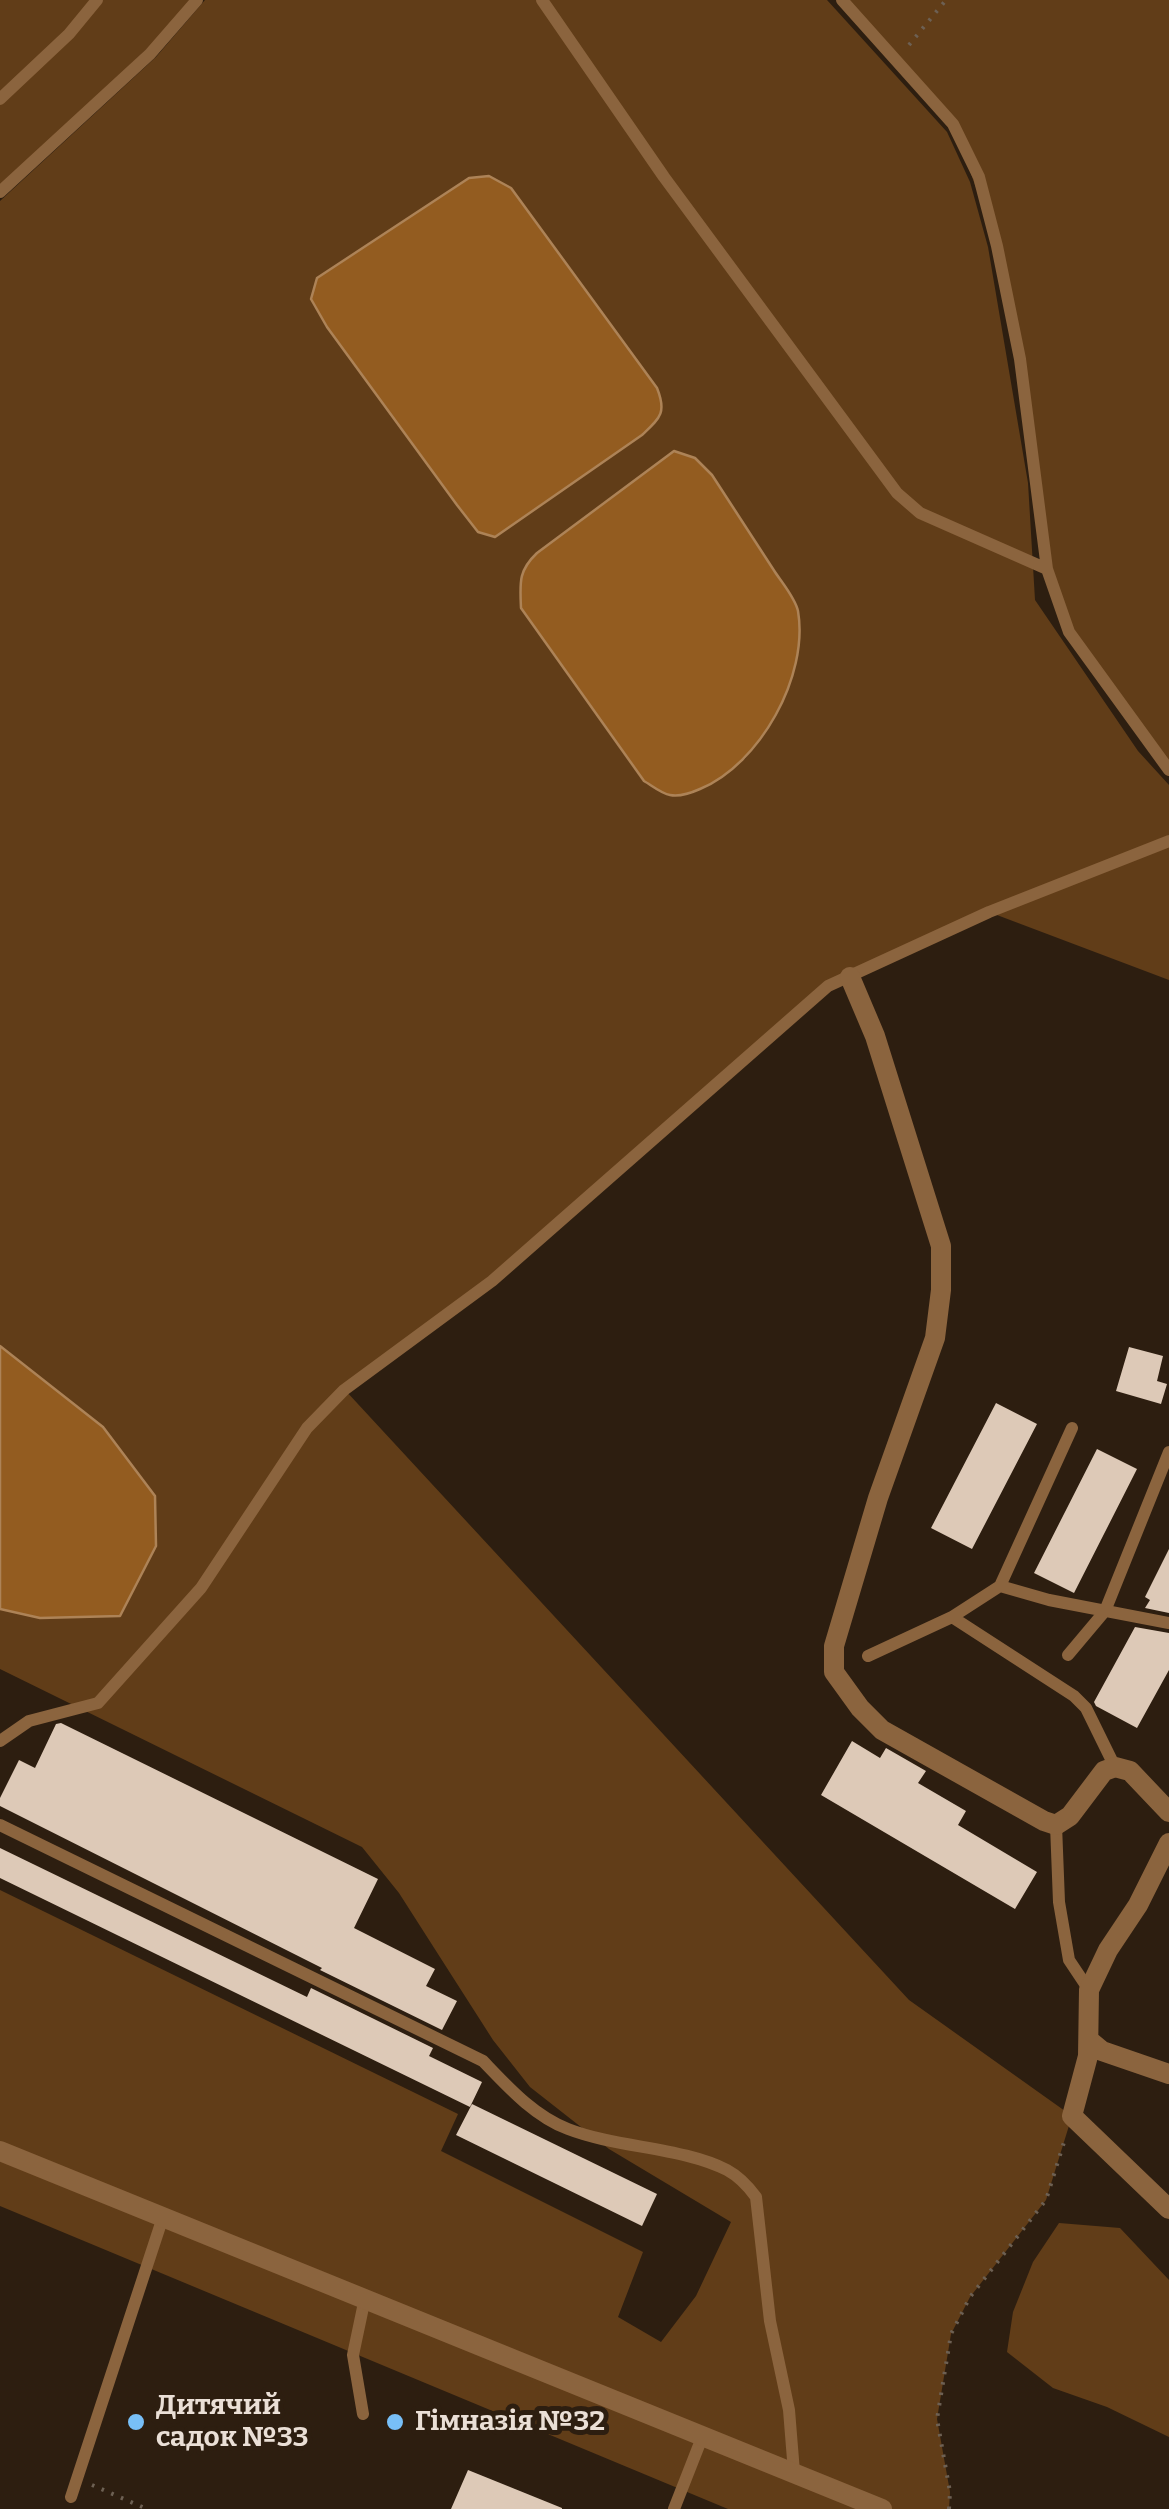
<!DOCTYPE html>
<html>
<head>
<meta charset="utf-8">
<style>
  body { margin:0 }
  canvas { display:block; background:#2d1e10 }
</style>
</head>
<body>
<canvas width="1169" height="2509"></canvas>
<script>
const c = document.querySelector('canvas').getContext('2d');
c.lineJoin = 'round';
function paint(path, color) { c.fillStyle = color; c.fill(path, 'evenodd'); }
function stroke(path, color, width, dash) { c.strokeStyle = color; c.lineWidth = width; c.lineCap = dash ? 'butt' : 'round'; c.setLineDash(dash || []); c.stroke(path); }
function label(font, color, halo, rows, align = 'center') {
  c.font = font + ' Bitter,serif'; c.lineWidth = 10; c.setLineDash([]); c.textBaseline = 'middle'; c.strokeStyle = halo; c.fillStyle = color; for (const [text, x, y, turn = 0] of rows) {
    c.save(); c.translate(x, y); c.rotate((+turn || 0) * Math.PI / 180); c.textAlign = isNaN(turn) ? turn : align; if (halo) c.strokeText(text, 0, 0); c.fillText(text, 0, 0); c.restore();
  }
}
paint(new Path2D(`
  M0,0h197l-197,192z
  M205,0h622l120,132 23,50 18,65 40,236 7,117 103,151 31,34v195l-180,-68 -161,74 -336,295 -147,109 564,610 163,116 -26,84 -76,97 -19,37 -14,85 13,73 -1,17h-221l-728,-303v-316l458,224 -17,37 202,101 -25,65 43,25 35,-46 35,-74 -122,-73 -79,-62 -37,-47 -94,-147 -37,-46 -362,-178v-60l40,9 80,-2 36,-71 -1,-49 -52,-69 -103,-81v-1145l156,-144zM489,176l-11,356 -151,-205 -16,-28 6,-21 152,-100zM674,451l21,7 17,17 85,131 -14,93 -17,32 -21,28 -102,22 -122,-173c-1,-25 -3,-37 16,-55z
  M842,0h327v770l-100,-138 -22,-63 -50,-323 -44,-122z
  M1059,2223l61,5 49,52v157l-62,-30 -54,-19 -46,-36 6,-40 20,-50z`), '#613d18');
const water = new Path2D(`
  M489,176l22,12 146,200c10,25 3,30 -15,47l-147,102 -17,-5 -21,-27 -130,-178 -16,-28 6,-21 152,-100z
  M674,451l21,7 17,17c21,32 42,65 63,97 8,12 20,26 23,39 11,65 -38,153 -98,178 -9,4 -20,8 -30,6 -8,-1 -19,-10 -26,-14l-123,-173c-1,-25 -3,-37 16,-55z
  M0,1346l103,81 52,69 1,50 -36,70 -80,2 -40,-9z`);
paint(water, '#935c20');
stroke(water, '#ad8357', 2.5);
paint(new Path2D(`
  M1129,1347l34,9 -6,25 10,3 -6,20 -45,-13z
  M996,1403l41,21 -65,125 -41,-21z
  M1097,1449l40,20 -63,124 -40,-20z
  M1169,1549v64l-24,-5 5,-8 -5,-3z
  M1135,1627l34,6v37l-32,58 -41,-22 -2,-4z
  M61,1723l317,156 -24,49 81,41 -9,17 31,15 -15,29 -122,-60 2,-2 -322,-162v-8l19,-38 16,8 21,-44z
  M852,1741l28,17 6,-10 40,23 -8,12 48,28 -8,14 79,47 -22,37 -194,-114z
  M0,1848l307,149 4,-9 122,60 -4,8 53,26 -12,25 -470,-229z
  M472,2104l185,90 -15,32 -186,-91z
  M468,2470l94,38v1h-111z`), '#ddc9b7');
stroke(new Path2D(`
  M909,45l37,-45
  M92,2485l55,24
  M949,2509l1,-17 -13,-73 14,-85 19,-37 76,-97 19,-61`), '#6d6053', 4, [2.5, 8]);
stroke(new Path2D(`
  M542,0l122,177 233,316 23,20 127,56
  M842,0l111,124 26,53 18,69 23,113 27,210 22,63 100,138
  M0,99l69,-65 28,-34
  M0,192l150,-138 47,-54
  M1000,1586l72,-158
  M952,1617l48,-31 49,14 120,23
  M1068,1655l37,-44 64,-159
  M868,1656l84,-39 122,79 12,12 29,59
  M0,1741l29,-20 69,-18 103,-115 106,-160 37,-38 148,-109 336,-295 161,-74 180,-71
  M0,1825l483,236c25,26 51,55 85,68 49,19 114,18 159,41 13,7 21,16 29,27l14,124 19,89 5,62
  M1056,1825l3,77 10,58 20,30
  M363,2414l-10,-59 12,-57
  M71,2497l92,-280
  M674,2509l29,-74`), '#8b643e', 12);
stroke(new Path2D(`
  M850,977l25,59 66,210v44l-6,48 -57,160 -44,148v26l26,36 22,22 162,91 12,4 14,-9 34,-45 11,-4 15,4 39,41
  M1169,1843l-31,62 -30,45 -19,40 -1,66 -16,60 97,93
  M1090,2041l12,10 67,23
  M0,2151l882,358`), '#8b643e', 20);
for (const [x, y, r, color] of [
  [136,2422,10,"#78bff7"],
  [395,2422,10,"#78bff7"]
]) { const dot = new Path2D(); dot.arc(x, y, r, 0, 2 * Math.PI); c.fillStyle = color; c.fill(dot); stroke(dot, '#2d1e10', 4); }
label('bold 28px', '#eadfd6', '#2d1e10', [
  ["Дитячий",156,2406],
  ["садок №33",156,2438],
  ["Гімназія №32",415,2422]
], 'left');
</script>
</body>
</html>
